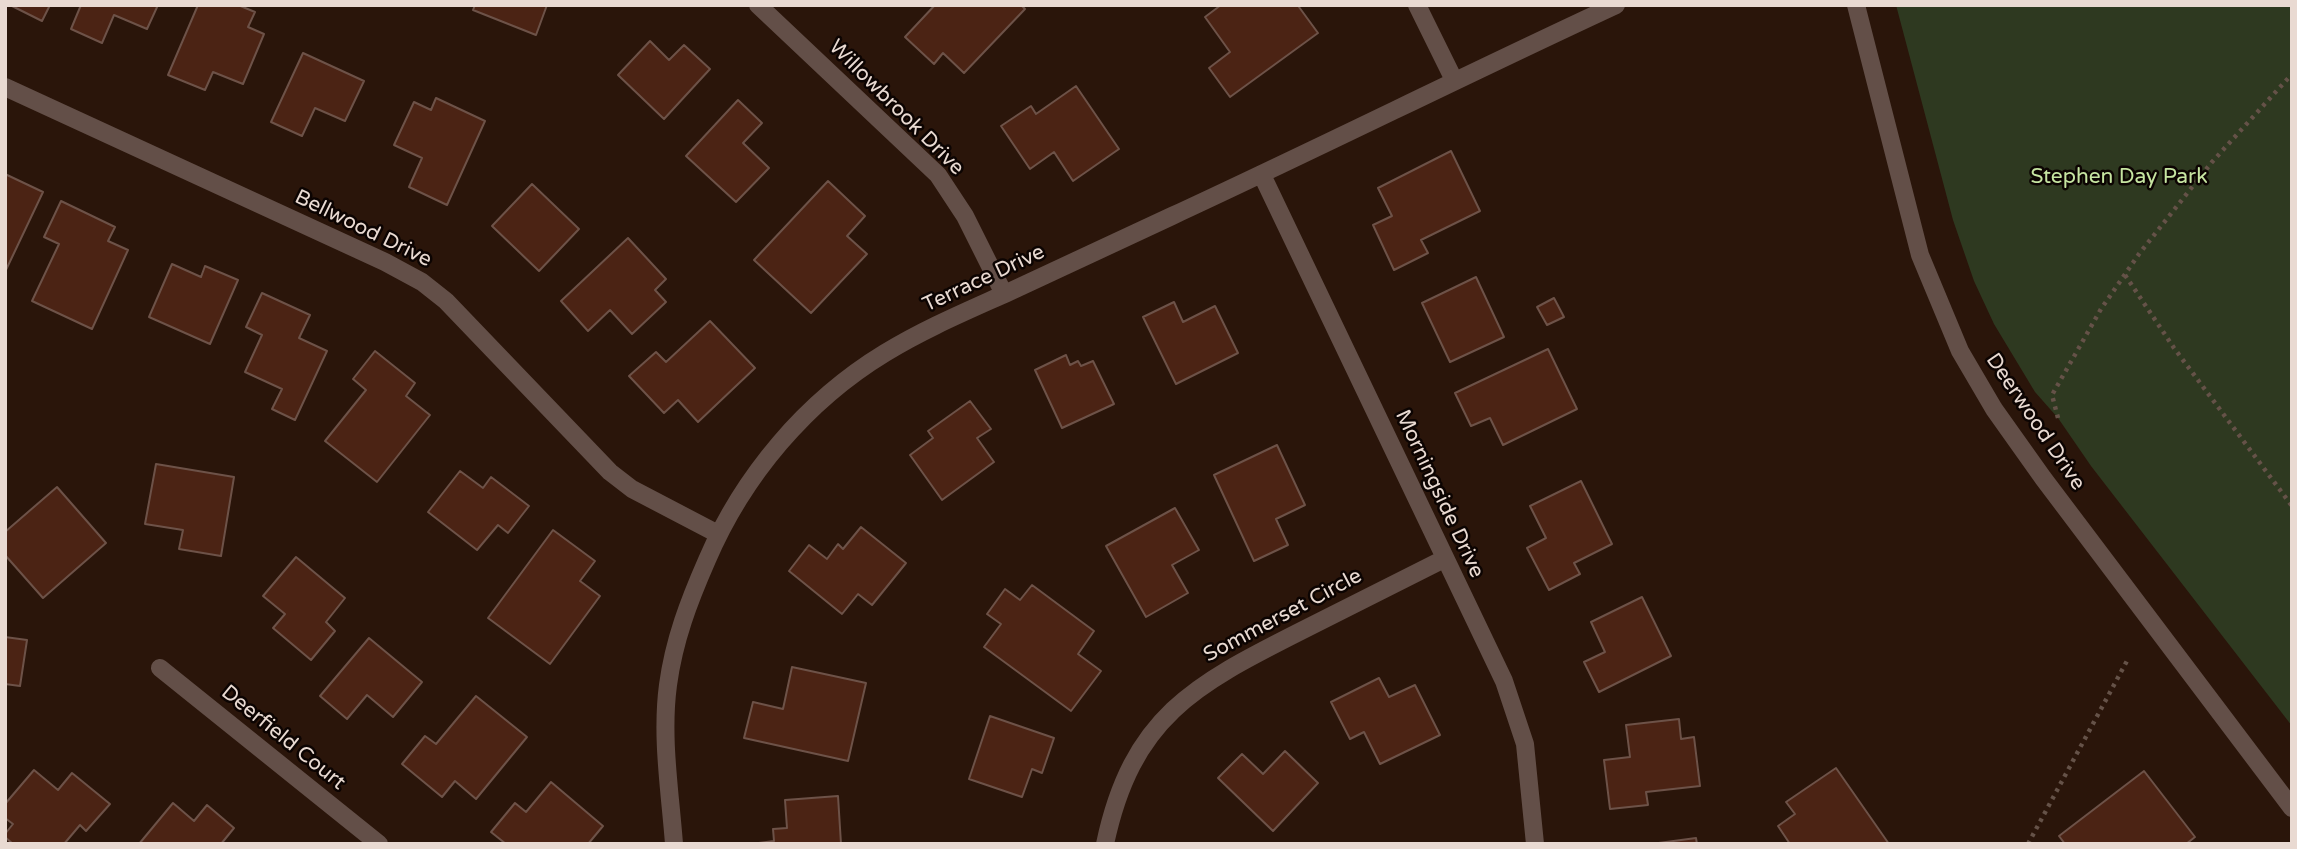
<!DOCTYPE html>
<html>
<head>
<meta charset="utf-8">
<style>
  body { margin:0 }
  #map { position:relative; width:2297px; height:849px; overflow:hidden; background:#2a150a; font-family:"Varela Round",sans-serif }
  canvas { display:block }
  .frame { position:absolute; inset:0; border:7px solid #e9dad2; pointer-events:none }
</style>
</head>
<body>
<div id="map">
<canvas width="2297" height="849"></canvas>
<div class="frame"></div>
</div>
<script>
const c = document.querySelector('canvas').getContext('2d');
c.lineJoin = 'round';
function paint(path, color) { c.fillStyle = color; c.fill(path, 'evenodd'); }
function stroke(path, color, width, dash) { c.strokeStyle = color; c.lineWidth = width; c.lineCap = dash ? 'butt' : 'round'; c.setLineDash(dash || []); c.stroke(path); }
function label(font, color, halo, rows, align = 'center') {
  c.font = font + ' "Varela Round",sans-serif'; c.lineWidth = 5; c.setLineDash([]); c.textBaseline = 'middle'; c.strokeStyle = halo; c.fillStyle = color; for (const [text, x, y, turn = 0] of rows) {
    c.save(); c.translate(x, y); c.rotate((+turn || 0) * Math.PI / 180); c.textAlign = isNaN(turn) ? turn : align; if (halo) c.strokeText(text, 0, 0); c.fillText(text, 0, 0); c.restore();
  }
}
paint(new Path2D(`
  M1896,5h396v721l-201,-260 -33,-48 -23,-26 -41,-68 -20,-43 -21,-61z`), '#2e3920');
const building = new Path2D(`
  M10,5h40l-8,16z
  M81,5h77l-11,24 -33,-14 -12,28 -31,-14z
  M198,5h40l17,7 -7,15 16,7 -21,50 -30,-12 -8,18 -37,-15z
  M475,5h72l-11,30 -63,-25z
  M935,5h86l4,4 -61,64 -21,-20 -9,11 -29,-27z
  M1221,5h81l-3,2 19,26 -88,64 -21,-29 21,-16 -25,-35z
  M650,41l19,19 15,-15 26,24 -46,50 -46,-44z
  M303,53l61,28 -19,40 -30,-13 -13,28 -31,-14z
  M1076,86l43,63 -46,32 -19,-29 -24,17 -29,-43 30,-20 5,8z
  M436,98l49,23 -38,84 -38,-18 13,-29 -28,-13 20,-43 17,8z
  M738,100l24,23 -19,20 26,25 -33,34 -50,-46z
  M1451,151l29,60 -59,29 7,13 -34,17 -21,-45 19,-9 -14,-28z
  M5,174l38,18 -38,80z
  M828,181l37,35 -18,20 20,18 -56,59 -57,-53z
  M532,184l47,45 -40,42 -47,-45z
  M61,201l54,26 -7,14 20,9 -36,79 -60,-28 27,-57 -15,-7z
  M628,238l38,41 -11,11 11,12 -34,32 -22,-24 -22,21 -27,-30z
  M172,264l29,13 4,-11 33,14 -28,64 -61,-27z
  M1476,277l28,60 -54,25 -28,-59z
  M262,293l48,22 -11,23 28,13 -32,69 -23,-11 10,-20 -37,-17 17,-37 -16,-8z
  M1554,298l10,19 -17,8 -10,-18z
  M1174,302l9,20 32,-16 23,47 -62,31 -33,-67z
  M710,321l45,47 -57,54 -20,-22 -14,13 -35,-37 27,-24 10,10z
  M1548,349l29,60 -74,36 -13,-27 -19,8 -16,-33z
  M375,351l40,32 -9,13 24,19 -53,67 -52,-41 41,-51 -13,-11z
  M1066,355l4,10 8,-4 3,5 12,-5 21,43 -52,24 -27,-58z
  M970,401l21,28 -14,9 17,24 -52,38 -32,-45 23,-17 -5,-7z
  M1277,445l28,60 -29,14 12,26 -34,16 -40,-86z
  M156,464l78,13 -13,79 -42,-7 4,-19 -38,-6z
  M460,471l23,17 8,-11 38,29 -21,27 -10,-8 -21,25 -49,-38z
  M1581,481l31,63 -38,19 6,11 -31,16 -22,-42 19,-10 -16,-32z
  M57,487l49,56 -63,55 -38,-43v-23z
  M1175,508l24,42 -27,15 16,28 -42,24 -40,-71z
  M861,527l45,36 -34,42 -14,-11 -16,20 -53,-43 20,-26 18,14 11,-15 5,5z
  M553,530l42,31 -15,20 20,15 -50,68 -62,-46z
  M296,557l49,41 -19,24 9,9 -24,29 -38,-32 12,-14 -22,-18z
  M1032,585l62,46 -16,23 23,17 -30,40 -87,-64 17,-23 -14,-10 18,-25 15,11z
  M1642,597l29,59 -72,36 -15,-30 21,-10 -14,-30z
  M5,637l22,3 -7,46 -15,-2z
  M369,638l53,44 -29,35 -26,-22 -20,24 -27,-23z
  M792,667l74,16 -18,78 -104,-23 9,-36 30,7z
  M1379,678l10,19 26,-12 25,50 -60,29 -16,-32 -14,7 -19,-37z
  M476,696l51,41 -51,62 -21,-18 -13,16 -40,-33 23,-28 11,8z
  M990,716l64,22 -12,35 -10,-4 -10,28 -53,-18z
  M1679,719l2,20 13,-2 6,49 -54,6 2,13 -38,4 -6,-49 26,-3 -4,-32z
  M1285,751l33,32 -45,48 -55,-53 24,-24 21,20z
  M1836,768l53,76h-99l-12,-18 17,-12 -9,-12z
  M34,770l24,20 14,-17 38,31 -24,27 -6,-6 -16,19h-51l-8,-7v-3l8,-10 -8,-6v-14z
  M2144,771l51,66 -9,7h-121l-6,-8z
  M551,782l52,44 -15,18h-82l-15,-12 24,-29 11,9z
  M838,796l3,48h-90l23,-3 -1,-12 14,-1 -2,-28z
  M173,803l21,18 13,-16 27,23 -13,16h-82z
  M1696,838l1,6h-46z`);
paint(building, '#4b2314');
stroke(building, '#6d5248', 2);
stroke(new Path2D(`
  M2125,275l49,73 118,158
  M2058,418l-6,-23 49,-86 38,-55 73,-92 80,-88
  M2028,844l100,-185`), '#655248', 4.5, [3.5, 5]);
stroke(new Path2D(`
  M758,5l180,170 27,41 39,78
  M1417,5l37,75
  M1856,5l64,250 40,96 34,58 49,69 249,330
  M5,87l380,175 37,20 24,19 164,171 22,17 86,45
  M1262,175l242,506 21,63 10,100
  M160,668l219,176
  M674,844c-4,-53 -13,-107 -6,-159 6,-45 21,-84 39,-125 36,-84 99,-159 178,-207 39,-24 82,-42 124,-61 54,-25 109,-51 163,-76 149,-69 295,-142 444,-211
  M1105,844c27,-127 89,-159 196,-213 48,-24 96,-48 143,-72`), '#634f48', 18);
label('21px', '#e9dad2', '#0c0402', [
  ["Willowbrook Drive",896,108,45],
  ["Bellwood Drive",363,229,26],
  ["Terrace Drive",984,279,-25],
  ["Deerwood Drive",2035,422,56],
  ["Morningside Drive",1439,494,65],
  ["Sommerset Circle",1283,616,-28],
  ["Deerfield Court",283,738,39]
]);
label('21px', '#c6e5a1', '#0c0402', [
  ["Stephen Day Park",2119,177]
]);
</script>
</body>
</html>
